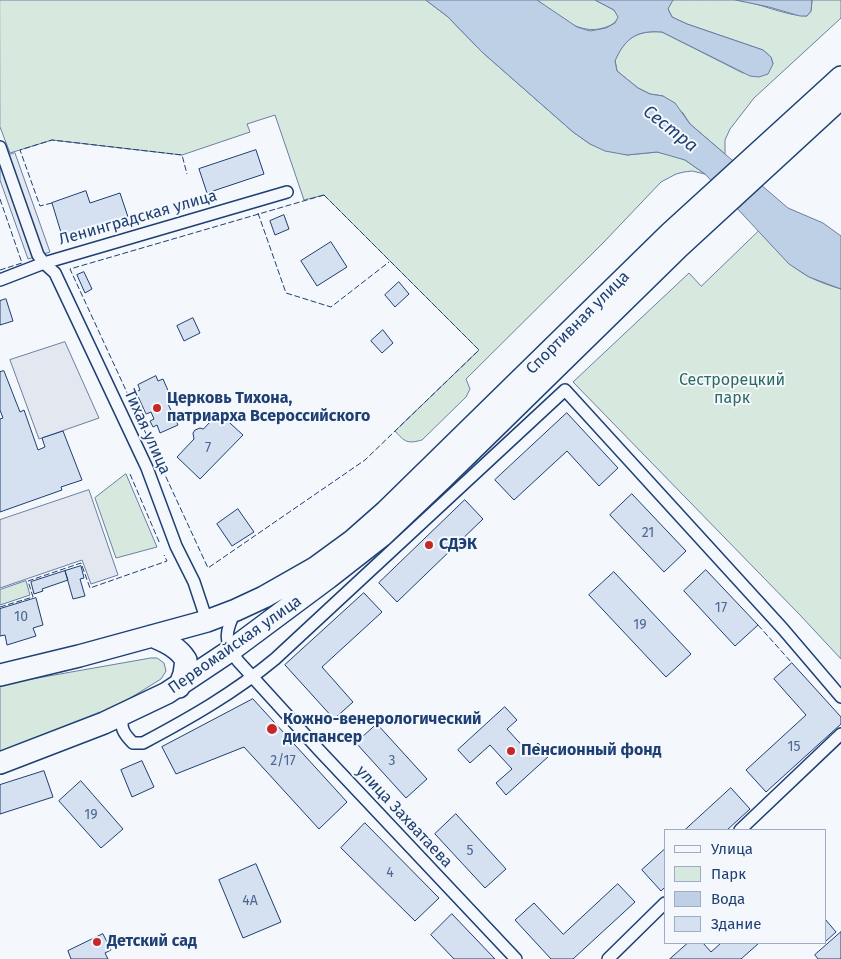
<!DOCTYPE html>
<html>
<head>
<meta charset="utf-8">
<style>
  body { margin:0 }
  #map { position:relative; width:841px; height:959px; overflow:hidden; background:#f4f7fb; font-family:"Fira Sans",sans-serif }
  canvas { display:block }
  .legend { position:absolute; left:664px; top:829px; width:162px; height:115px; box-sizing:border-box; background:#f4f7fb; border:1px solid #9eadc5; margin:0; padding:6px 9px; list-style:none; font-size:15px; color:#1d3f73 }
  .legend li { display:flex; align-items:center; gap:10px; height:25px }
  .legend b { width:25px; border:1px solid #9eadc5 }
</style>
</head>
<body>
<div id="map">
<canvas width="841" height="959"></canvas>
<ul class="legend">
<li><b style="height:6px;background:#f4f7fb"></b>Улица</li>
<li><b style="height:14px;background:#d7e8df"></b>Парк</li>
<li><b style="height:14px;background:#bed0e5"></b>Вода</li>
<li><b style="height:14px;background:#d5e0f0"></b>Здание</li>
</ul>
</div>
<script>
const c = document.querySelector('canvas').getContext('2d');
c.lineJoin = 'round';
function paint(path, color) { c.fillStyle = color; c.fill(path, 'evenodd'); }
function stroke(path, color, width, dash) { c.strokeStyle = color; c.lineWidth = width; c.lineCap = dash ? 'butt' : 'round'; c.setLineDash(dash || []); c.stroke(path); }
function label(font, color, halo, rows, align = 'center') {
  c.font = font + ' "Fira Sans",sans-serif'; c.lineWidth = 4; c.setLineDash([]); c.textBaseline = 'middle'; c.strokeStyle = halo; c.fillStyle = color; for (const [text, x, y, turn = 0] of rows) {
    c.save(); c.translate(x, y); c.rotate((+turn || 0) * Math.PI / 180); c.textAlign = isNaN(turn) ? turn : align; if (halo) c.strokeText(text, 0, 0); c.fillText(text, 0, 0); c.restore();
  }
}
const green = new Path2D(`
  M0,0h426l22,17 34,35 91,80 17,12 37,11 30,-3 16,3 12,5 20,14 -13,-3 -8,1 -8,2 -15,8 -58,61 -137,136 4,10 -4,8 -44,43c-15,4 -17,2 -27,-9l84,-81 -155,-155 -20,5 -29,-85 -28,9 3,8 -68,23 -130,-15 -42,13 -10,-26z
  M537,0h58l19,10 5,7c-5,8 -11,10 -20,12 -24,4 -43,-15 -62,-29z
  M673,0c21,0 42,0 62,0 24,2 49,16 72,16l4,-5 1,-11h29v18l-87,80 -24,31 -5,11v14l-35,-30 -7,-11 -20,-17 -13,-2 -12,-6 -21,-17 -2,-11c10,-22 22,-30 47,-28l81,41 30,-9 -2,-7 -8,-7 -76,-26 -15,-7 -4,-8z
  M759,231c30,33 38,45 82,58v370l-41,-44 -227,-233 116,-109 12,13z
  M126,474l31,73 -41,11 -21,-60z
  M26,581l4,14 -30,10v-15z
  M151,658h6l7,5 2,8 -5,8 -58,36 -103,43v-73z`);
paint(green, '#d7e8df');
stroke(green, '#687fa3', 1);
const parking = new Path2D(`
  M15,153l35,99 -22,7 -28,-79v-22z
  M65,342l34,76 -60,21 -29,-79z
  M89,490l29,85 -27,9 -9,-24 -82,28v-68z`);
paint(parking, '#e3e8f0');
stroke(parking, '#687fa3', 1);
const water = new Path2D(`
  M426,0h111l40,27 13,4 16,-3 9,-5 3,-6 -4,-7 -19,-10h78l-5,9 4,8 15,7 76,26 8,7 2,7 -5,10 -9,3 -9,-1 -88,-44c-25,-2 -37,6 -47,29l2,10 21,17 12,6 13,2 12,7 15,21 98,84 35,15 18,13v53l-32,-12 -20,-13 -84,-90 -20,-14 -28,-8 -30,3 -22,-4 -15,-7 -17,-12 -91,-80 -34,-35z
  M736,0h76l-1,11 -4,5h-7l-31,-9z`);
paint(water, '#bed0e5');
stroke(water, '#687fa3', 1);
const building = new Path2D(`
  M256,150l8,24 -57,19 -8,-24z
  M86,191l4,12 30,-10 8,24 -65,22 -11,-36z
  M284,215l5,14 -14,6 -5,-14z
  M331,242l16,25 -30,19 -16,-25z
  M84,272l8,17 -7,4 -8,-18z
  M399,282l10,12 -14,13 -10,-12z
  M6,299l7,22 -13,4v-24z
  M193,318l7,15 -16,8 -7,-15z
  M383,330l10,13 -11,10 -11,-12z
  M4,371l16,41 4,-2 14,40 7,-3 -3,-9 21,-7 19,49 -21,7 1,3 -62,22v-93l3,-1 -3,-8v-38z
  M156,376l2,5 5,-2 10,23 -5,2 10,21 -18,8 -3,-8 -4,2 -3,-6 4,-2 -3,-7 -5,2 -10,-22 4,-2 -2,-5z
  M219,413l24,22 -43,44 -23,-22 17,-18 -1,-6 2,-3 5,-2 3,1z
  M567,413l51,55 -19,18 -32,-35 -53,49 -19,-20z
  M632,494l54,57 -22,21 -54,-57z
  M465,500l18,19 -86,83 -18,-19z
  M238,509l16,23 -22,14 -15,-22z
  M81,566l3,12 -4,1 5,17 -12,3 -8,-28z
  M706,570l52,55 -23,21 -51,-55z
  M65,571l3,9 -26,9 1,2 -9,3 -3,-12z
  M614,572l77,82 -25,23 -77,-82z
  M364,593l18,19 -60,55 31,35 -19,17 -49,-54z
  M36,598l7,27 -10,3 3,8 -29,9 -2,-10 -5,1v-27z
  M792,663l49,54v7l-75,68 -20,-22 60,-55 -32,-36z
  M253,699l94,103 -28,27 -75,-82 -68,27 -14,-27z
  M505,707l12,13 -10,9 21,23 10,-9 11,13 -43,39 -10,-12 16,-14 -22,-24 -20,18 -12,-13z
  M377,724l50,55 -21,19 -50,-55z
  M142,761l12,26 -22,10 -11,-27z
  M44,771l9,26 -53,17v-29z
  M81,781l42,48 -22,19 -42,-47z
  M731,788l19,21 -23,21h-42z
  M456,814l50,55 -21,19 -50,-54z
  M365,823l74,75 -24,23 -74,-73z
  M665,849v38l-4,4 -19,-21z
  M256,864l25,58 -38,16 -24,-58z
  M618,884l17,18 -62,57h-22l-36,-39 19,-17 29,31z
  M452,914l43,45h-41l-23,-24z
  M825,919l11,13 -11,10z
  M841,932v27h-23l-3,-4z
  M103,934l8,16 -6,3 3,6h-37l-3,-8z
  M688,943h15l8,9 10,-9h38l-18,16h-71z`);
paint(building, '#d5e0f0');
stroke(building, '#1d3f73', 1);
const street = new Path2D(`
  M0,147l38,108 6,8 11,10 92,195 29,78 18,36 13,39
  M0,280l44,-17 243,-71
  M236,610c-11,21 -13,32 2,51l81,89 197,209
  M123,714c-3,14 0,19 10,29h10c47,-25 91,-50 132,-84l290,-269 218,239 58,68
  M740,830l101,-96
  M608,959l57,-56`);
const highway = new Path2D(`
  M152,636c14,6 26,11 34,24l-2,14 -5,13
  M0,675l79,-19 128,-35 29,-11 28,-13 51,-29 37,-27 34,-30 284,-278 171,-156
  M0,763l104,-40 63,-30 63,-42 98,-73 55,-43 59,-56 237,-232 162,-149`);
stroke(street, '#1d3f73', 14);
stroke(highway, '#1d3f73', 24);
stroke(street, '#f4f7fb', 11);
stroke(highway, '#f4f7fb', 21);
stroke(new Path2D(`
  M324,195l155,155 -114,110 -157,108 -138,-299z
  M0,199l22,64 -22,7
  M52,203l-12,3 -20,-56 32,-10 130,15 5,19
  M258,213l28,80 45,14 58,-45
  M130,474l30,70
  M0,607l33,-10 -5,-16 53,-18 9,25 77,-27 -3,-6
  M758,625l34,38`), '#1d3f73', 1, [6, 2.5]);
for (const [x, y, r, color] of [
  [157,408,5,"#c62828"],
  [429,545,5,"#c62828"],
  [272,729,6,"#c62828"],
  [511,751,5,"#c62828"],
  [97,942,5,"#c62828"]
]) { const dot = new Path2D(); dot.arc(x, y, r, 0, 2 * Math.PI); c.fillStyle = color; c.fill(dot); stroke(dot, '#f4f7fb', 2); }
label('14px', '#4b6792', null, [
  ["7",208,448],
  ["21",648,533],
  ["17",721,608],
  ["10",21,617],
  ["19",640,625],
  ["15",794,747],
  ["2/17",283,761],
  ["3",392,761],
  ["19",91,815],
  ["5",470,851],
  ["4",390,873],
  ["4А",250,901]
]);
label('16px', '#1d3f73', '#f4f7fb', [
  ["Ленинградская улица",138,218,-16],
  ["Спортивная улица",578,323,-45],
  ["Тихая улица",147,432,66],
  ["Первомайская улица",235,645,-35],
  ["улица Захватаева",404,817,47]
]);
label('16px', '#2c6c60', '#f4f7fb', [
  ["Сестрорецкий",732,381],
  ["парк",732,399]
]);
label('bold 16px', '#1d3f73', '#f4f7fb', [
  ["Церковь Тихона,",167,399],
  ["патриарха Всероссийского",167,417],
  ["СДЭК",439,545],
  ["Кожно-венерологический",283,720],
  ["диспансер",283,738],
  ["Пенсионный фонд",521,751],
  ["Детский сад",107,942]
], 'left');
label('italic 18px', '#1d3f73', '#f4f7fb', [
  ["Сестра",670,129,38]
]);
</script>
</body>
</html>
